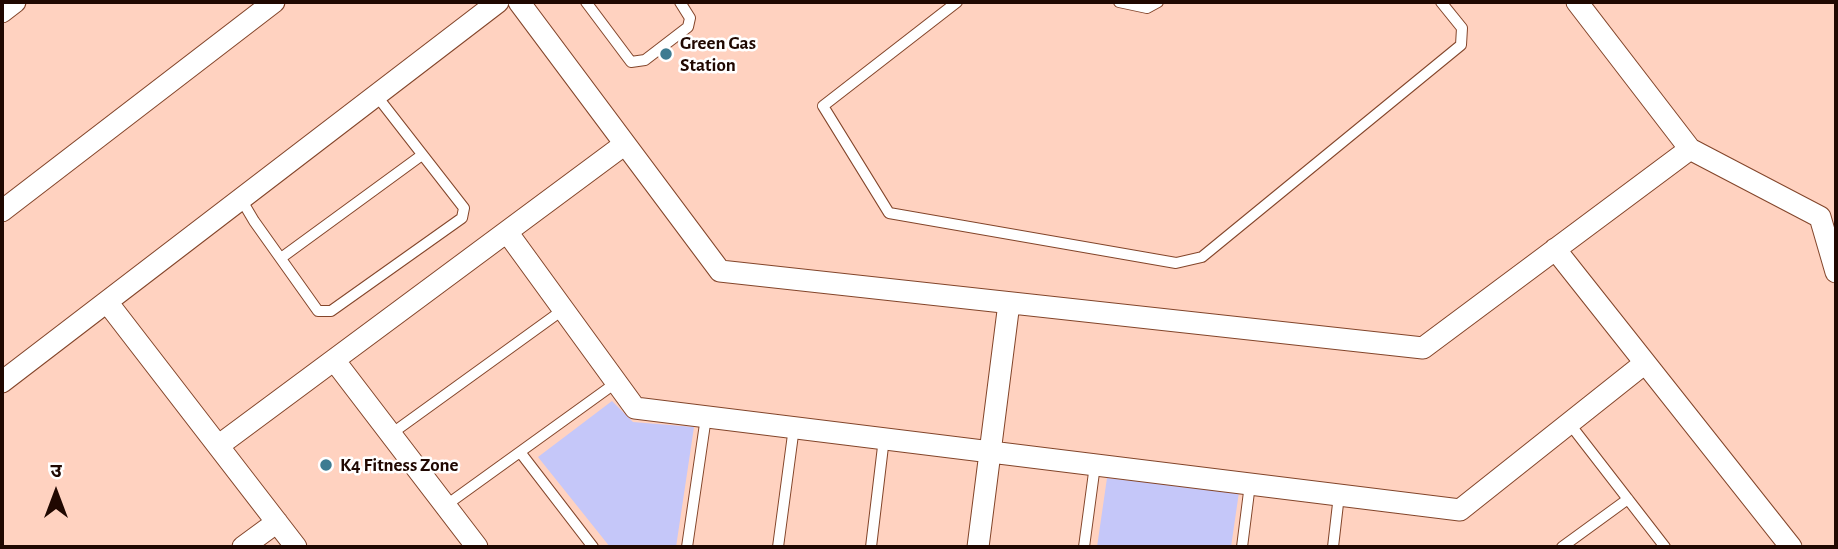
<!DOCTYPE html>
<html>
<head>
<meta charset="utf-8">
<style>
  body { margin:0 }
  #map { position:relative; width:1838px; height:549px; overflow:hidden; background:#ffd2c0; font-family:"Alegreya Sans","Noto Sans Devanagari",sans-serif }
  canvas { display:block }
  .frame { position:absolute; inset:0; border:4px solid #200801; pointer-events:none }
  .north { position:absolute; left:21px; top:458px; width:70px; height:70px; -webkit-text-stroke:5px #fff; paint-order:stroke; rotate:0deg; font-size:19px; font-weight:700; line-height:28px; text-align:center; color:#200801 }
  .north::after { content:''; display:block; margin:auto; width:24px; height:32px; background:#200801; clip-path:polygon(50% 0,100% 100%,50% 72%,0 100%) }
</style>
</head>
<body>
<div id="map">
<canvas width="1838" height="549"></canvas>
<div class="frame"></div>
<div class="north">उ</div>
</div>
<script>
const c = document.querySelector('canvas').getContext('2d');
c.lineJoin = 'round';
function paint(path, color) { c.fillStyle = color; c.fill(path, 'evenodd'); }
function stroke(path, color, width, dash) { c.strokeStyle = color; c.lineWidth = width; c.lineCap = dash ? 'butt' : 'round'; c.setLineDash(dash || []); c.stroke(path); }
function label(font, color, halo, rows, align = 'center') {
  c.font = font + ' "Alegreya Sans",sans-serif'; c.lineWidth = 5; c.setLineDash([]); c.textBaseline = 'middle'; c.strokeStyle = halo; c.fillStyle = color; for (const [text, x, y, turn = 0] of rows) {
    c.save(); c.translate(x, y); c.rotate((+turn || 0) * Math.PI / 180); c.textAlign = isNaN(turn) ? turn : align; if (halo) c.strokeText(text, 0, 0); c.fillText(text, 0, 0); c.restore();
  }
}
paint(new Path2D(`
  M612,401l21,21 61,5 -18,120h-66l-72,-90z
  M1107,478l132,14 -8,55h-134z`), '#c5c7f9');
const lane = new Path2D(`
  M586,2l45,60 14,-2 43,-33 2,-9 -10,-16
  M957,2l-134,104 66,107 287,50 26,-6 259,-212 1,-17 -21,-26
  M1119,2l28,6 11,-6
  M241,199l13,22 64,90h13l131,-93 2,-10 -88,-113
  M281,258l141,-103
  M1569,423l96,124
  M391,434l173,-125
  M520,452l73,95
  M445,506l172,-124
  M687,547l19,-130
  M778,547l16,-120
  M871,547l13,-109
  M1084,547l11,-82
  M1242,547l8,-63
  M1333,547l6,-52
  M1562,547l66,-48`);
const street = new Path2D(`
  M519,2l201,269 703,77 267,-199
  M1577,2l113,147 130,68 16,55
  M2,12l13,-10
  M2,211l272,-209
  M507,232l128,176 825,102 185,-147
  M1555,249l236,298
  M107,302l189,245
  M334,360l143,187
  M2,382l496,-380
  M218,446l407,-302
  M243,547l34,-25
  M978,547l31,-244`);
stroke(lane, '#83452a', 12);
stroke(street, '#83452a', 23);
stroke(lane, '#fff', 10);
stroke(street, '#fff', 21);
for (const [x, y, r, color] of [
  [666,54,7,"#3d7b91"],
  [326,465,7,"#3d7b91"]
]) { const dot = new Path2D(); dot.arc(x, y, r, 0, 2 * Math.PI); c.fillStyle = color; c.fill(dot); stroke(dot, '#fff', 2.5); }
label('bold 19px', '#200801', '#fff', [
  ["Green Gas",680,43],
  ["Station",680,65],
  ["K4 Fitness Zone",340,465]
], 'left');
</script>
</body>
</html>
